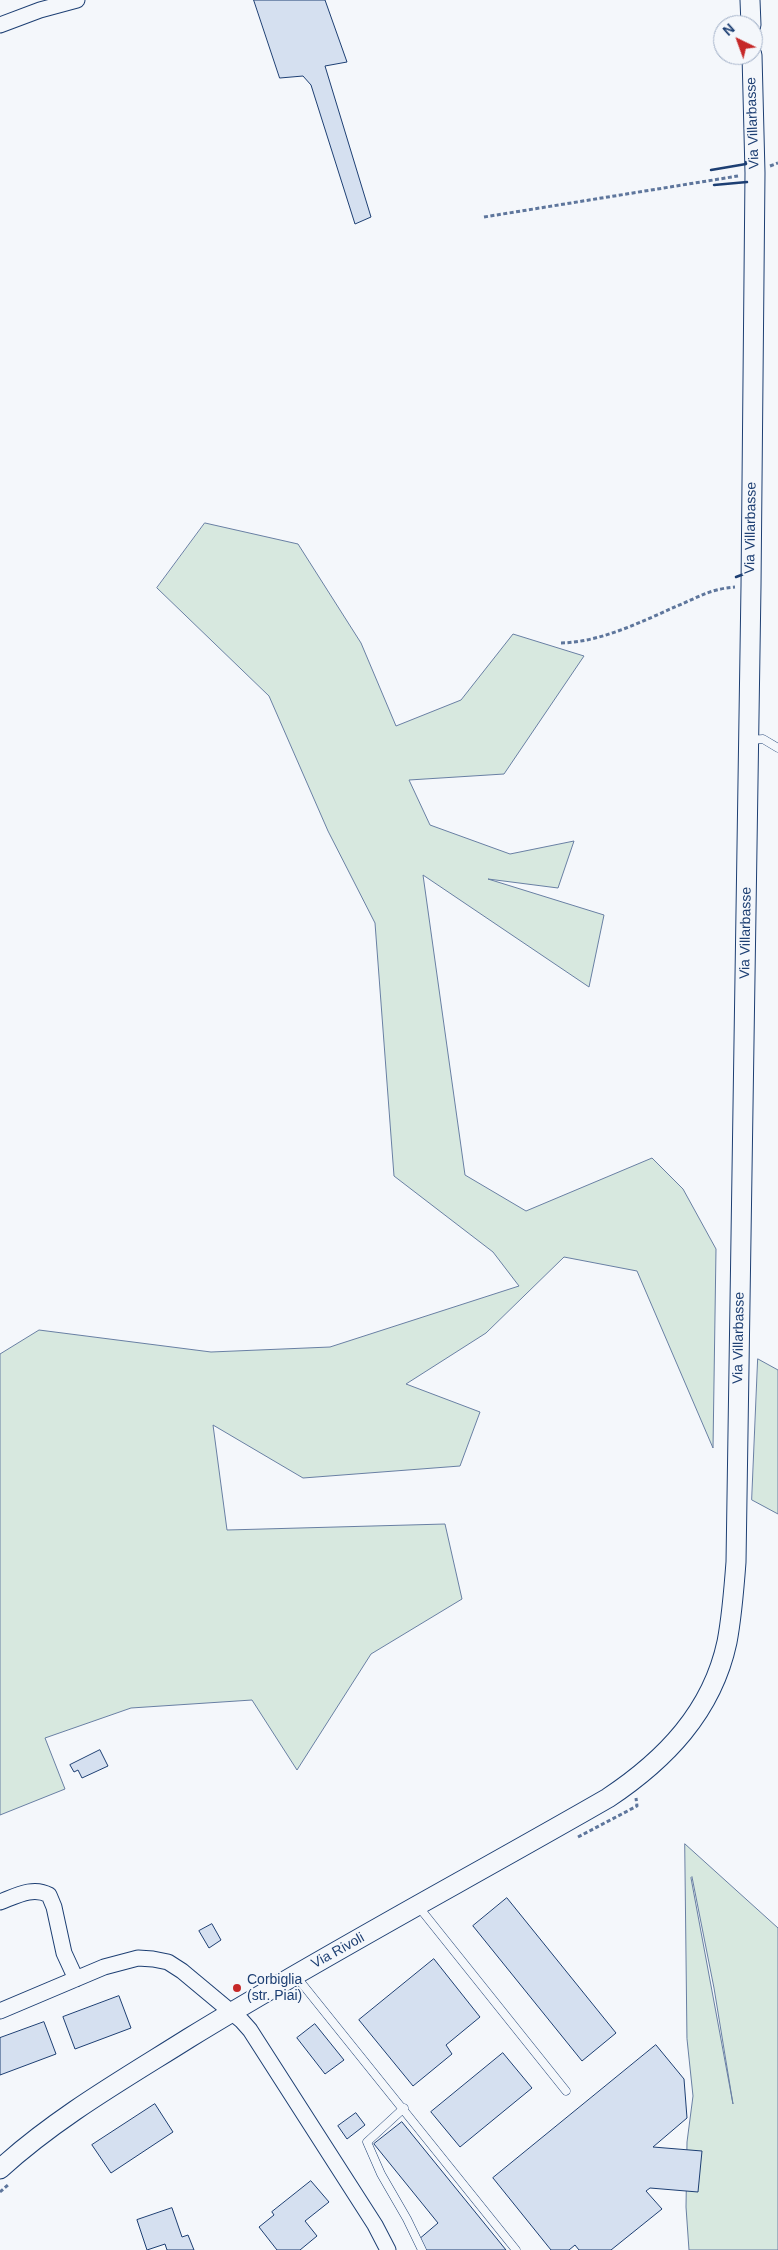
<!DOCTYPE html>
<html>
<head>
<meta charset="utf-8">
<style>
  body { margin:0 }
  #map { position:relative; width:778px; height:2250px; overflow:hidden; background:#f4f7fb; font-family:Helvetica,sans-serif }
  canvas { display:block }
  .north { position:absolute; left:713px; top:15px; width:50px; height:50px; box-sizing:border-box; background:#f4f7fb; border:1px solid #9eadc5; border-radius:50%; rotate:318deg; font-size:14px; font-weight:700; line-height:20px; text-align:center; color:#1d3f73 }
  .north::after { content:''; display:block; margin:auto; width:18px; height:22px; background:#c62828; clip-path:polygon(50% 0,100% 100%,50% 72%,0 100%) }
</style>
</head>
<body>
<div id="map">
<canvas width="778" height="2250"></canvas>
<div class="north">N</div>
</div>
<script>
const c = document.querySelector('canvas').getContext('2d');
c.lineJoin = 'round';
function paint(path, color) { c.fillStyle = color; c.fill(path, 'evenodd'); }
function stroke(path, color, width, dash) { c.strokeStyle = color; c.lineWidth = width; c.lineCap = dash ? 'butt' : 'round'; c.setLineDash(dash || []); c.stroke(path); }
function label(font, color, halo, rows, align = 'center') {
  c.font = font + ' Helvetica,sans-serif'; c.lineWidth = 4; c.setLineDash([]); c.textBaseline = 'middle'; c.strokeStyle = halo; c.fillStyle = color; for (const [text, x, y, turn = 0] of rows) {
    c.save(); c.translate(x, y); c.rotate((+turn || 0) * Math.PI / 180); c.textAlign = isNaN(turn) ? turn : align; if (halo) c.strokeText(text, 0, 0); c.fillText(text, 0, 0); c.restore();
  }
}
const green = new Path2D(`
  M205,523l93,21 63,99 35,83 65,-26 52,-66 71,22 -80,118 -95,6 21,45 80,29 64,-13 -16,47 -70,-9 116,36 -15,72 -166,-112 42,300 61,36 126,-53 31,31 33,60 -3,199 -76,-177 -73,-14 -78,76 -80,51 74,28 -20,54 -157,12 -90,-53 14,105 218,-6 17,75 -91,55 -74,116 -45,-70 -121,8 -86,30 20,51 -65,26v-461l39,-24 172,22 119,-5 189,-61 -26,-34 -99,-76 -19,-253 -47,-92 -59,-135 -112,-108z
  M758,1359l20,11v144l-26,-14z
  M685,1844l93,84v322h-89l-3,-43 1,-65 6,-46 -6,-57zM692,1877l22,111 19,116 -42,-226z`);
paint(green, '#d7e8df');
stroke(green, '#687fa3', 1);
const building = new Path2D(`
  M254,0h71l22,62 -22,4 46,151 -16,7 -44,-139 -8,-9 -23,2z
  M100,1750l8,16 -26,12 -4,-8 -4,2 -4,-7z
  M507,1898l109,135 -34,28 -109,-135z
  M212,1924l9,16 -12,8 -10,-17z
  M434,1959l46,58 -34,28 6,9 -39,32 -54,-66z
  M119,1996l12,32 -56,21 -12,-32z
  M44,2022l12,32 -56,21v-37z
  M315,2024l29,36 -19,14 -28,-36z
  M656,2045l28,34 3,39 -34,29 49,4 -4,41 -48,-4 -4,3 16,18 -51,41h-32l-4,-5 -6,5h-18l-58,-72z
  M503,2053l29,35 -72,59 -29,-35z
  M155,2104l18,28 -62,41 -19,-28z
  M356,2113l9,12 -18,14 -9,-13z
  M402,2122l104,128h-80l-8,-10 20,-17 -64,-79z
  M311,2181l18,21 -24,19 12,15 -17,14h-23l-18,-23 15,-12 -2,-3z
  M172,2208l10,29 6,-2 6,15h-27l-2,-6 -18,6 -10,-30z`);
paint(building, '#d5e0f0');
stroke(building, '#1d3f73', 1);
const service = new Path2D(`
  M750,740l13,-1 15,9
  M418,1906l148,185
  M295,1975l221,275
  M404,2108l-37,34 14,32 26,45 15,31`);
const minor = new Path2D(`
  M0,25l40,-15 37,-10
  M0,1902c16,-6 33,-16 49,-7l5,12 10,46 12,26
  M0,2011l104,-44 34,-9 15,1 15,3 14,9 60,50 8,9 125,195 13,25`);
const tertiary = new Path2D(`
  M750,0l1,25
  M0,2169c57,-52 124,-90 189,-131 137,-84 280,-160 419,-240 57,-38 104,-86 119,-156 5,-26 7,-53 9,-80l15,-976 4,-413 -3,-118`);
stroke(service, '#1d3f73', 9);
stroke(minor, '#1d3f73', 17);
stroke(tertiary, '#1d3f73', 21);
stroke(new Path2D(`
  M770,166l8,-3
  M484,217l254,-41
  M561,643c40,-1 80,-21 116,-37 22,-9 33,-17 58,-19
  M578,1837l59,-31 -1,-8
  M0,2192l9,-8`), '#5e769c', 3, [4, 2.5]);
stroke(service, '#f4f7fb', 8);
stroke(minor, '#f4f7fb', 15);
stroke(tertiary, '#f4f7fb', 19);
stroke(new Path2D(`
  M711,170l35,-6v-2
  M714,185l33,-3
  M736,577l8,-3`), '#1d3f73', 2.5);
for (const [x, y, r, color] of [
  [237,1988,5,"#c62828"]
]) { const dot = new Path2D(); dot.arc(x, y, r, 0, 2 * Math.PI); c.fillStyle = color; c.fill(dot); stroke(dot, '#f4f7fb', 2); }
label('14px', '#1d3f73', '#f4f7fb', [
  ["Via Villarbasse",753,123,-92],
  ["Via Villarbasse",751,528,-89],
  ["Via Villarbasse",746,933,-89],
  ["Via Villarbasse",739,1338,-89],
  ["Via Rivoli",338,1951,-29]
]);
label('14px', '#1d3f73', '#f4f7fb', [
  ["Corbiglia",247,1980],
  ["(str. Piai)",247,1996]
], 'left');
</script>
</body>
</html>
